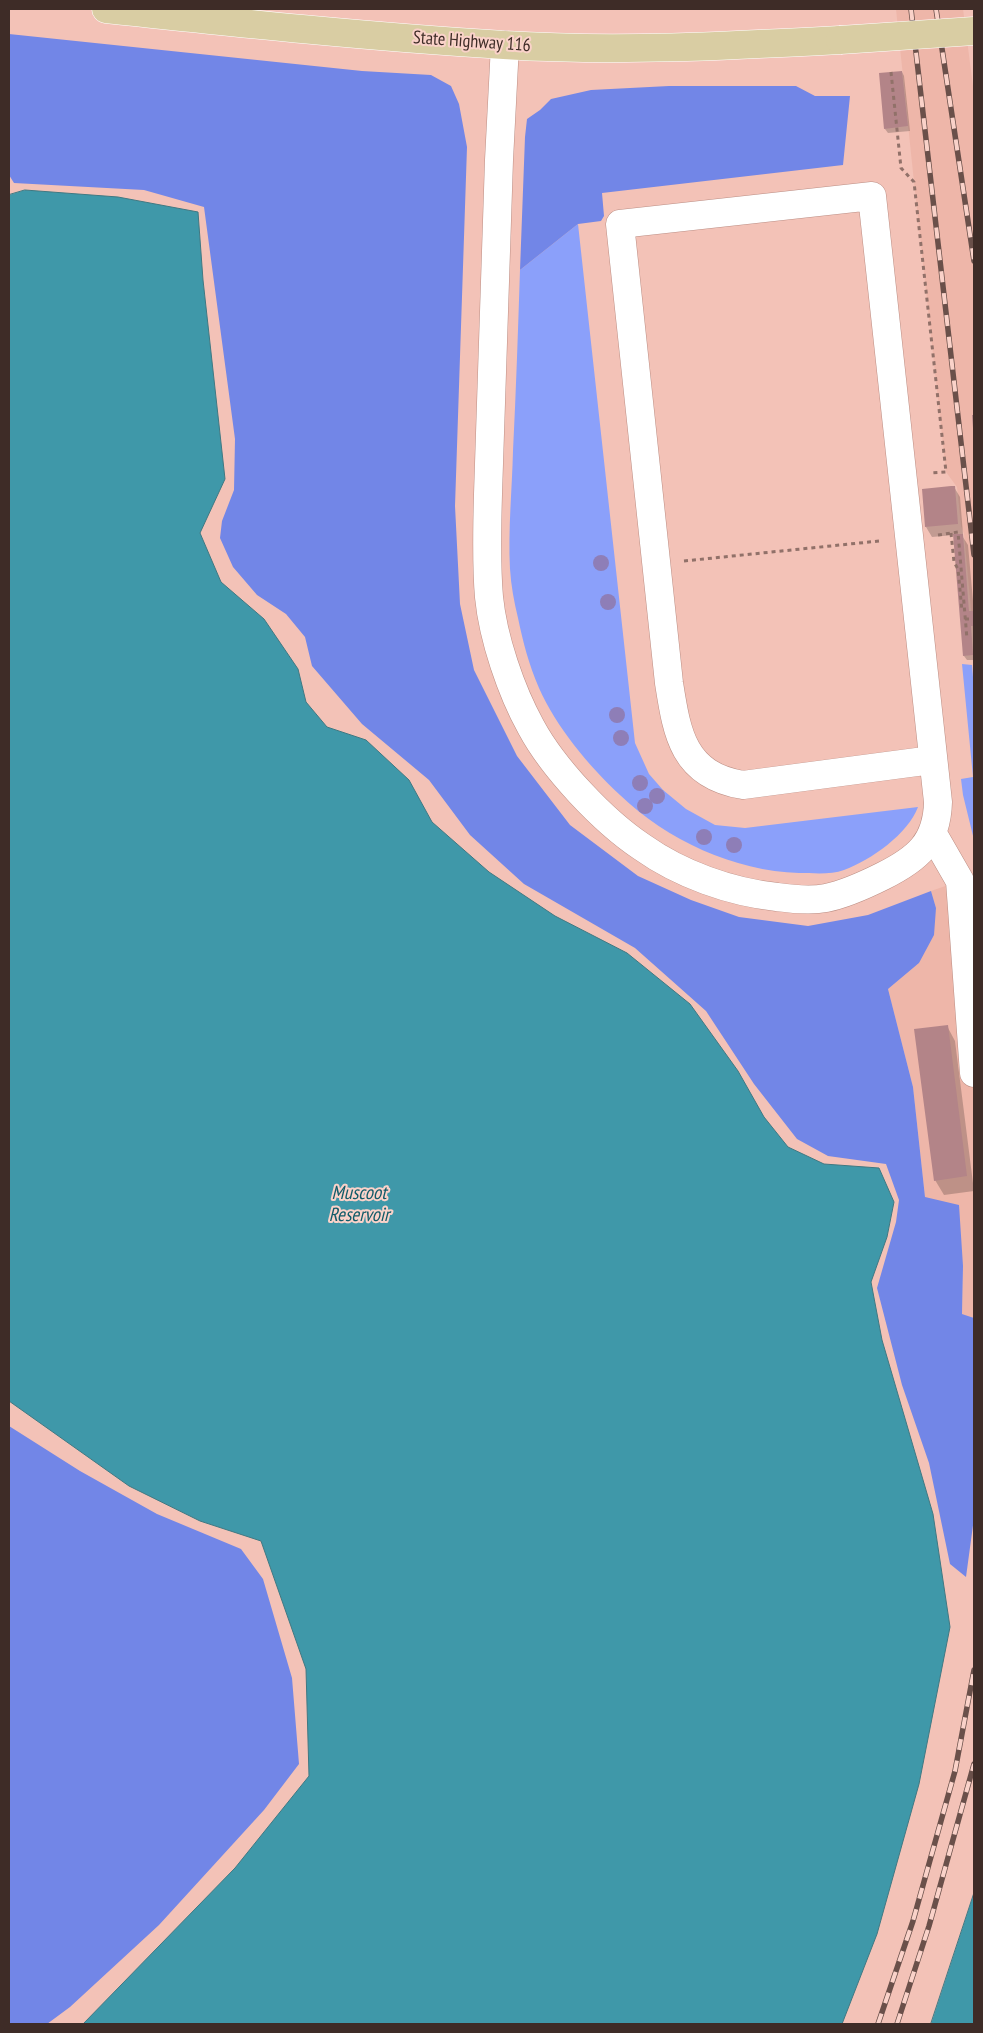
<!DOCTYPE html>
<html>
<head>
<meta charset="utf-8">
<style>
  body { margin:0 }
  #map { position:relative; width:983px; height:2033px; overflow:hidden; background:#f3c2b7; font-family:"PT Sans Narrow",sans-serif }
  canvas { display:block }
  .frame { position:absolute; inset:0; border:10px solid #3e2c27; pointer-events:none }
</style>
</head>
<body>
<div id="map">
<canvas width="983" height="2033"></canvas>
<div class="frame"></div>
</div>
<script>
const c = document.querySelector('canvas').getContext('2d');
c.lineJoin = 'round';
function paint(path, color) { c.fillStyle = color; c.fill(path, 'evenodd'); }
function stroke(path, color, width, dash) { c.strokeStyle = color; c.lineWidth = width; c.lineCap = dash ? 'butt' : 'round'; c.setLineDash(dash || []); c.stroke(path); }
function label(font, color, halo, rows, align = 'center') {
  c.font = font + ' "PT Sans Narrow",sans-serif'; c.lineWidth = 4; c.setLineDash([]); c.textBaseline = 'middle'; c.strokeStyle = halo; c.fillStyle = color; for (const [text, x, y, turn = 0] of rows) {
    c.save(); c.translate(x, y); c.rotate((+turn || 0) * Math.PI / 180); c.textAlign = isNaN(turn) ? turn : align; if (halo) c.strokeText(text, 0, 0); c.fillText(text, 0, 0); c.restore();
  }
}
paint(new Path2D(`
  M896,9h67l11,85v549l-10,-109 -3,-8 -4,-39 -11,-15 -32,-290z
  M974,876v442l-12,-4 1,-48 -38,-69 -12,-110 -25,-98 31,-26 17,-55 -5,-17z`), '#eeb6a9');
paint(new Path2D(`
  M578,224l57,519 14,31 14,16 23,19 29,16 30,3 173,-21c-10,27 -47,53 -74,63 -13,5 -31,3 -45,3 -65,-2 -132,-33 -179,-78 -31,-29 -64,-68 -81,-107 -10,-23 -16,-46 -21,-70 -4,-16 -7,-33 -8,-49 -2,-39 2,-79 3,-118 3,-60 5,-120 7,-181z
  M962,664l10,1 2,24v151l-11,-45 -2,-16 12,-2z`), '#8ba0fa');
paint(new Path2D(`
  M9,34l353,37 69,4 20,11 8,18 8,43 -12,359 5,98 14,66 43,86 53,69 68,51 53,24 48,17 69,9 60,-11 63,-24 5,17 -2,27 -15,28 -31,26 25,98 12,110 34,8 4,61 -1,48 12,4v200l-8,59 -16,-13 -21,-101 -27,-78 -25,-97 19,-66 3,-22 -13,-36 -58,-8 -31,-17 -43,-55 -48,-73 -71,-63 -111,-64 -54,-49 -41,-55 -67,-56 -50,-58 -7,-29 -19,-23 -29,-19 -24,-28 -13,-29 2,-17 12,-31 1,-51 -31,-232 -60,-17 -130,-7 -5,-8z
  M669,86h127l19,10h35l-7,69 -241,28 2,23 -3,5 -23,3 -58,46 5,-133 2,-18 13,-9 11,-11 40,-9z
  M9,1426l71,45 77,43 84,35 22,30 29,99 7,86 -35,46 -105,115 -89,82 -23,17h-38z`), '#7286e7');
const water = new Path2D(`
  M25,190l93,7 80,15 5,68 22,199 -25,54 21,49 43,37 34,50 8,33 21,25 39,13 43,40 23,42 57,50 66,44 72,37 63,51 48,67 26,46 24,30 36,17 55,4 15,34 -7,35 -16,45 11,58 51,174 17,113 -31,157 -42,150 -35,90h-759l152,-156 74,-92 -3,-107 -45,-128 -61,-20 -71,-35 -120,-85v-1206z
  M974,1893v131h-43z`);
paint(water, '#3f98a9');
stroke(water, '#3f7882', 1);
paint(new Path2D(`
  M902,72l2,4 6,55 -22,2 -3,-4z
  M954,487l6,10 3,37h-2l7,11 6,67v48h-7l-3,-4 -10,-121 -22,2 -6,-10z
  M947,1026l8,15 19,150 -30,4 -9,-15z`), '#0003');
paint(new Path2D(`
  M902,71l6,55 -24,3 -5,-56z
  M972,415h2v13h-1z
  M951,486h4l3,38 -33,3 -3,-38z
  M953,534h10l6,77h5v15h-3l2,29 -10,1z
  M948,1025l19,151 -33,5 -20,-152z`), '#b38488');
const minor = new Path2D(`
  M505,45l-6,115 -11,334c-1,34 -2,69 1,103 4,41 22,94 42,130 22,41 72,94 111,120 38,27 88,45 135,50 15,2 33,4 49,1 20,-4 39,-13 57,-22 34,-17 54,-33 55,-74l-66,-606 -252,28 49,459c8,51 14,92 74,102l189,-25
  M933,834l27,47 14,192`);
const major = new Path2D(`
  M106,9c132,14 265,28 398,36 112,7 224,1 336,-5`);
stroke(minor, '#bb8d83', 29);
stroke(major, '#fff', 29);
stroke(new Path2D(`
  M891,72l10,96 13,14 32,290 -15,1
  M951,533l3,29 4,7 4,42
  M938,535l20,-3 9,107
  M684,561l195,-20
  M965,619h9`), '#917169', 3, [4, 4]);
stroke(minor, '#fff', 28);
stroke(major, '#d9cda3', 28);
const rail = new Path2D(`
  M911,9l63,546
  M936,9l38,252
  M878,2024l35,-103 42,-150 19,-101
  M897,2024l32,-98 45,-162`);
stroke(rail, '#6a504a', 5.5);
stroke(rail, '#fad2c9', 4, [11]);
const majorBridge = new Path2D(`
  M840,40l134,-9`);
stroke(majorBridge, '#fff', 29, []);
stroke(majorBridge, '#d9cda3', 28);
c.fillStyle = '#8e7eb7';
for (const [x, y] of [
  [601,563],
  [608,602],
  [617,715],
  [621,738],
  [640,783],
  [657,796],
  [645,806],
  [704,837],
  [734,845]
]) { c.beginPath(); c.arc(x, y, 8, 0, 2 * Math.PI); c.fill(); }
label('18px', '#3e2c27', '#fad2c9', [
  ["State Highway 116",472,42,4]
]);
label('italic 19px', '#115b69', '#fad2c9', [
  ["Muscoot",359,1194],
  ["Reservoir",359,1216]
]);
</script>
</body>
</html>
